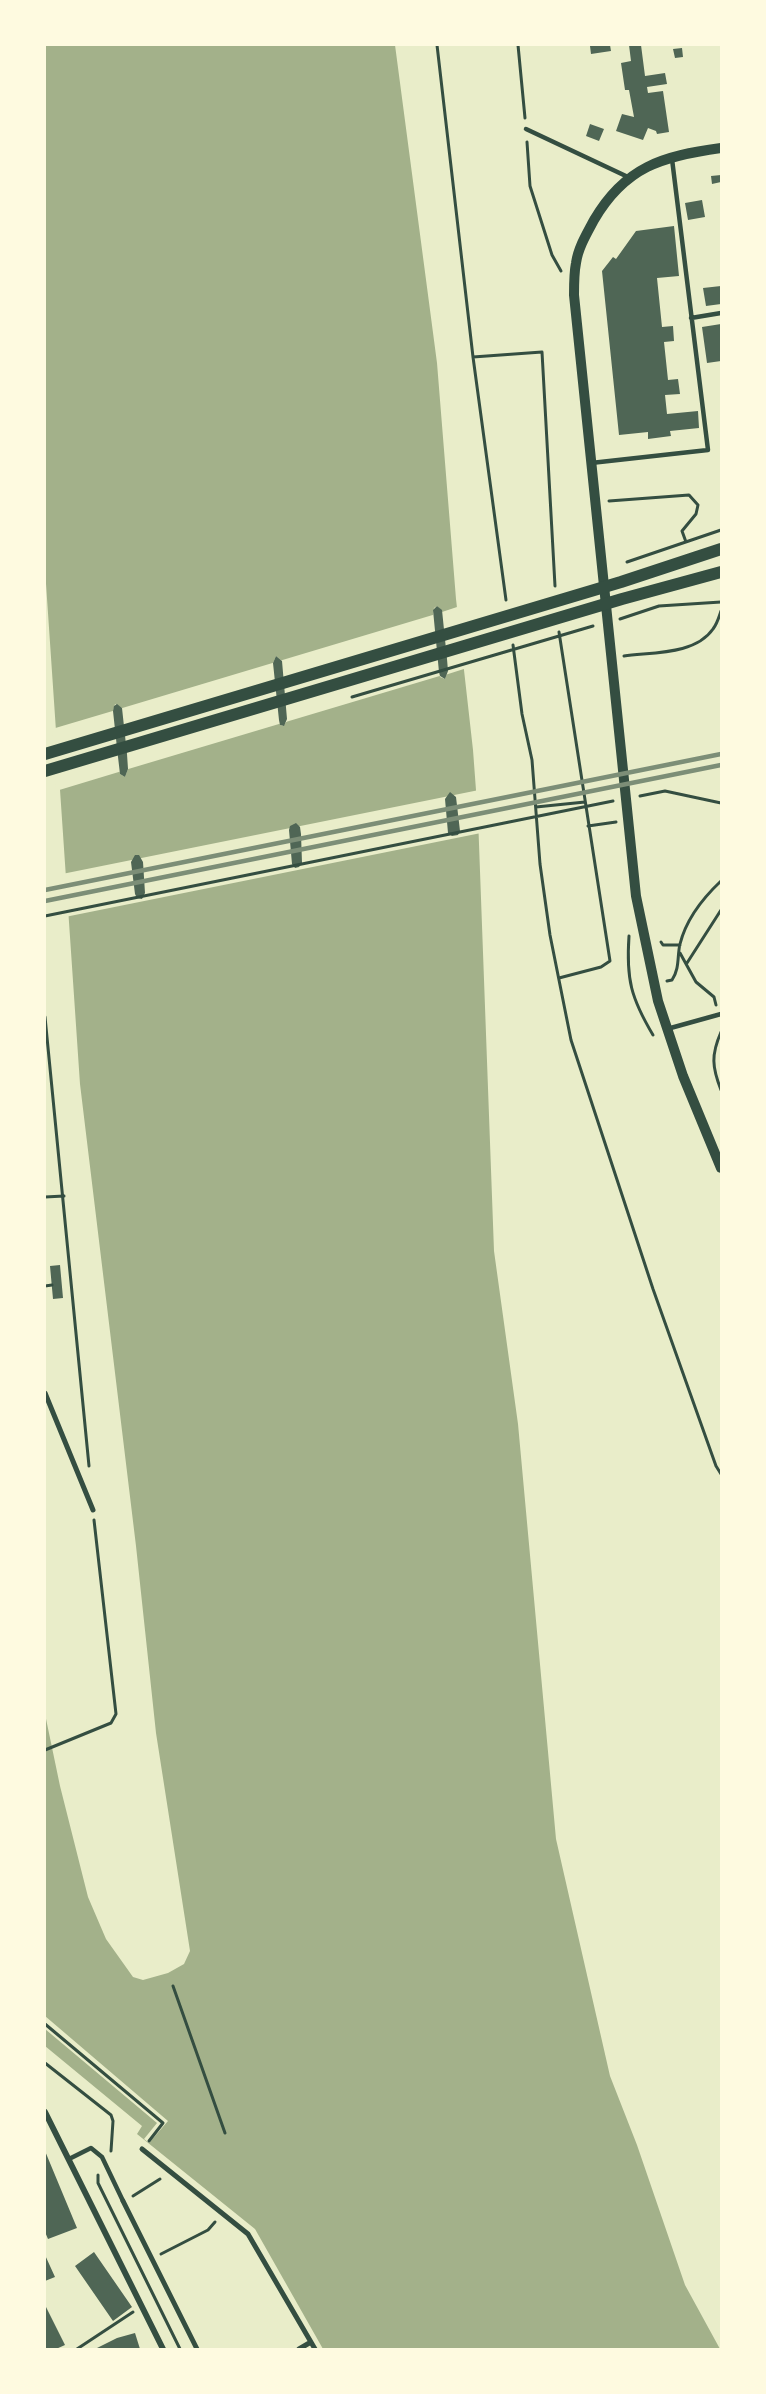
<!DOCTYPE html>
<html>
<head>
<meta charset="utf-8">
<style>
  body { margin:0 }
  #map { position:relative; width:766px; height:2394px; overflow:hidden; background:#e9edc9; font-family:Barlow,sans-serif }
  canvas { display:block }
  .frame { position:absolute; inset:0; border:46px solid #fefae0; pointer-events:none }
</style>
</head>
<body>
<div id="map">
<canvas width="766" height="2394"></canvas>
<div class="frame"></div>
</div>
<script>
const c = document.querySelector('canvas').getContext('2d');
c.lineJoin = 'round';
function paint(path, color) { c.fillStyle = color; c.fill(path, 'evenodd'); }
function stroke(path, color, width, dash) { c.strokeStyle = color; c.lineWidth = width; c.lineCap = dash ? 'butt' : 'round'; c.setLineDash(dash || []); c.stroke(path); }
paint(new Path2D(`
  M45,45h350l42,318 19,236 17,151 5,67 16,434 24,173 38,415 54,237 27,69 48,140 35,64h-397l-68,-120 -118,-95 5,-8 -97,-80v-332l15,72 28,111 18,42 27,38 10,3 25,-7 16,-9 6,-13 -34,-218 -20,-187 -56,-462 -35,-515zM437,606l5,5 6,60 -3,8 -5,-2 -1,-5 -6,-59 1,-5zM276,656l6,5 5,60 -4,5 -3,-1 -7,-62zM115,704l7,4 6,61 -3,8 -5,-3 -7,-63z`), '#a3b18a');
paint(new Path2D(`
  M460,606l7,62 -22,7 -6,-62z
  M436,614l7,61 -318,95 -6,-61z
  M116,710l6,61 -66,20 -4,-62z
  M479,790l2,43 -416,84 -3,-43z
  M45,2016l123,105 -19,22 -5,-4 13,-16 -112,-94z`), '#e9edc9');
paint(new Path2D(`
  M594,45h16l1,6 -20,3 -1,-8z
  M629,45h12l4,31 20,-3 2,11 -20,3 1,6 15,-2 6,41 -12,2 -1,-3 -8,-3 -5,12 -27,-9 6,-17 12,3 -5,-27h-4l-4,-27 10,-2z
  M682,48l1,9 -8,1 -2,-9z
  M590,124l14,5 -5,12 -13,-5z
  M721,175v7l-9,2 -1,-8z
  M702,200l3,17 -17,3 -3,-17z
  M674,226l5,50 -22,2 5,49 11,-1 1,15 -10,1 4,38 10,-1 2,15 -15,1 2,19 31,-3 1,17 -29,3 1,5 -23,3v-7l-29,3 -17,-164 11,-14 3,2 20,-28z
  M721,286v18l-15,2 -3,-18z
  M721,324v37l-14,2 -5,-36z
  M437,606l5,4 5,49 1,12 -3,8 -5,-3 -1,-4 -6,-62z
  M276,656l6,5 5,58 -3,7 -4,-1 -1,-5 -6,-57z
  M117,704l5,4 5,46 1,15 -3,8 -5,-3 -2,-17 -5,-46 1,-5z
  M450,792l6,5 4,34 -2,4 -6,1 -4,-3 -3,-34z
  M296,823l4,4 1,7 1,29 -3,4 -4,1 -3,-4 -3,-34 1,-4z
  M135,855h4l4,7 2,31 -3,6 -5,-1 -2,-4 -4,-32z
  M60,1265l3,33 -10,1 -3,-33z
  M45,2151l32,77 -29,11 -3,-7z
  M94,2252l38,55 -19,14 -38,-55z
  M45,2255l10,22 -10,4z
  M45,2305l20,40 -9,4h-11z
  M135,2333l5,16h-45l22,-11z`), '#4f6655');
stroke(new Path2D(`
  M437,45l36,312 33,243
  M518,45l7,73
  M527,142l3,44 22,69 9,16
  M473,357l69,-5 13,234
  M609,501l80,-6 9,10 -2,9 -14,17 4,11
  M627,562l94,-32
  M620,619l39,-13 62,-4
  M559,632l51,329 -9,6 -42,11
  M513,645l9,69 10,46 8,104 10,71 21,105 82,249 63,177 5,8
  M624,656c28,-4 71,-1 89,-27 4,-5 6,-12 8,-18
  M352,697l241,-71
  M640,796l25,-5 56,12
  M536,807l49,-5
  M588,826l28,-4
  M45,916l568,-115
  M629,936c-3,43 2,62 24,99
  M661,942l2,3h17
  M680,953l16,29 18,15 2,8
  M687,963l34,-53
  M667,981l5,-1c8,-12 5,-24 8,-36 6,-24 24,-47 41,-63
  M45,1017l44,449
  M721,1032c-10,23 -9,35 0,58
  M45,1197l19,-1
  M45,1286l7,-1
  M45,1750l66,-27 5,-9 -22,-194
  M173,1986l52,147
  M45,2024l118,99 -14,18
  M45,2063l66,52 2,6 -2,30
  M98,2175v8l82,166
  M133,2196l27,-17
  M161,2254l47,-24 7,-8
  M77,2349l56,-37`), '#344e41', 3);
stroke(new Path2D(`
  M526,129l102,48
  M691,318l30,-5
  M591,463l117,-13 -36,-291
  M667,1029l54,-15
  M69,2159l22,-11 11,9 21,44`), '#344e41', 4.5);
stroke(new Path2D(`
  M45,1393l48,117
  M142,2149l106,85 67,115
  M123,2201l74,148
  M299,2349l12,-7`), '#344e41', 5);
stroke(new Path2D(`
  M45,2112l118,237`), '#344e41', 6);
stroke(new Path2D(`
  M721,148c-59,8 -96,19 -127,72 -7,13 -16,28 -18,43 -2,10 -2,22 -2,32l62,601 22,105 25,75 38,92`), '#344e41', 10);
stroke(new Path2D(`
  M45,754l576,-172 100,-33
  M45,771l577,-172 99,-27`), '#344e41', 12);
stroke(new Path2D(`
  M45,890l676,-136
  M45,901l676,-136`), '#7c8e77', 4.5);
</script>
</body>
</html>
